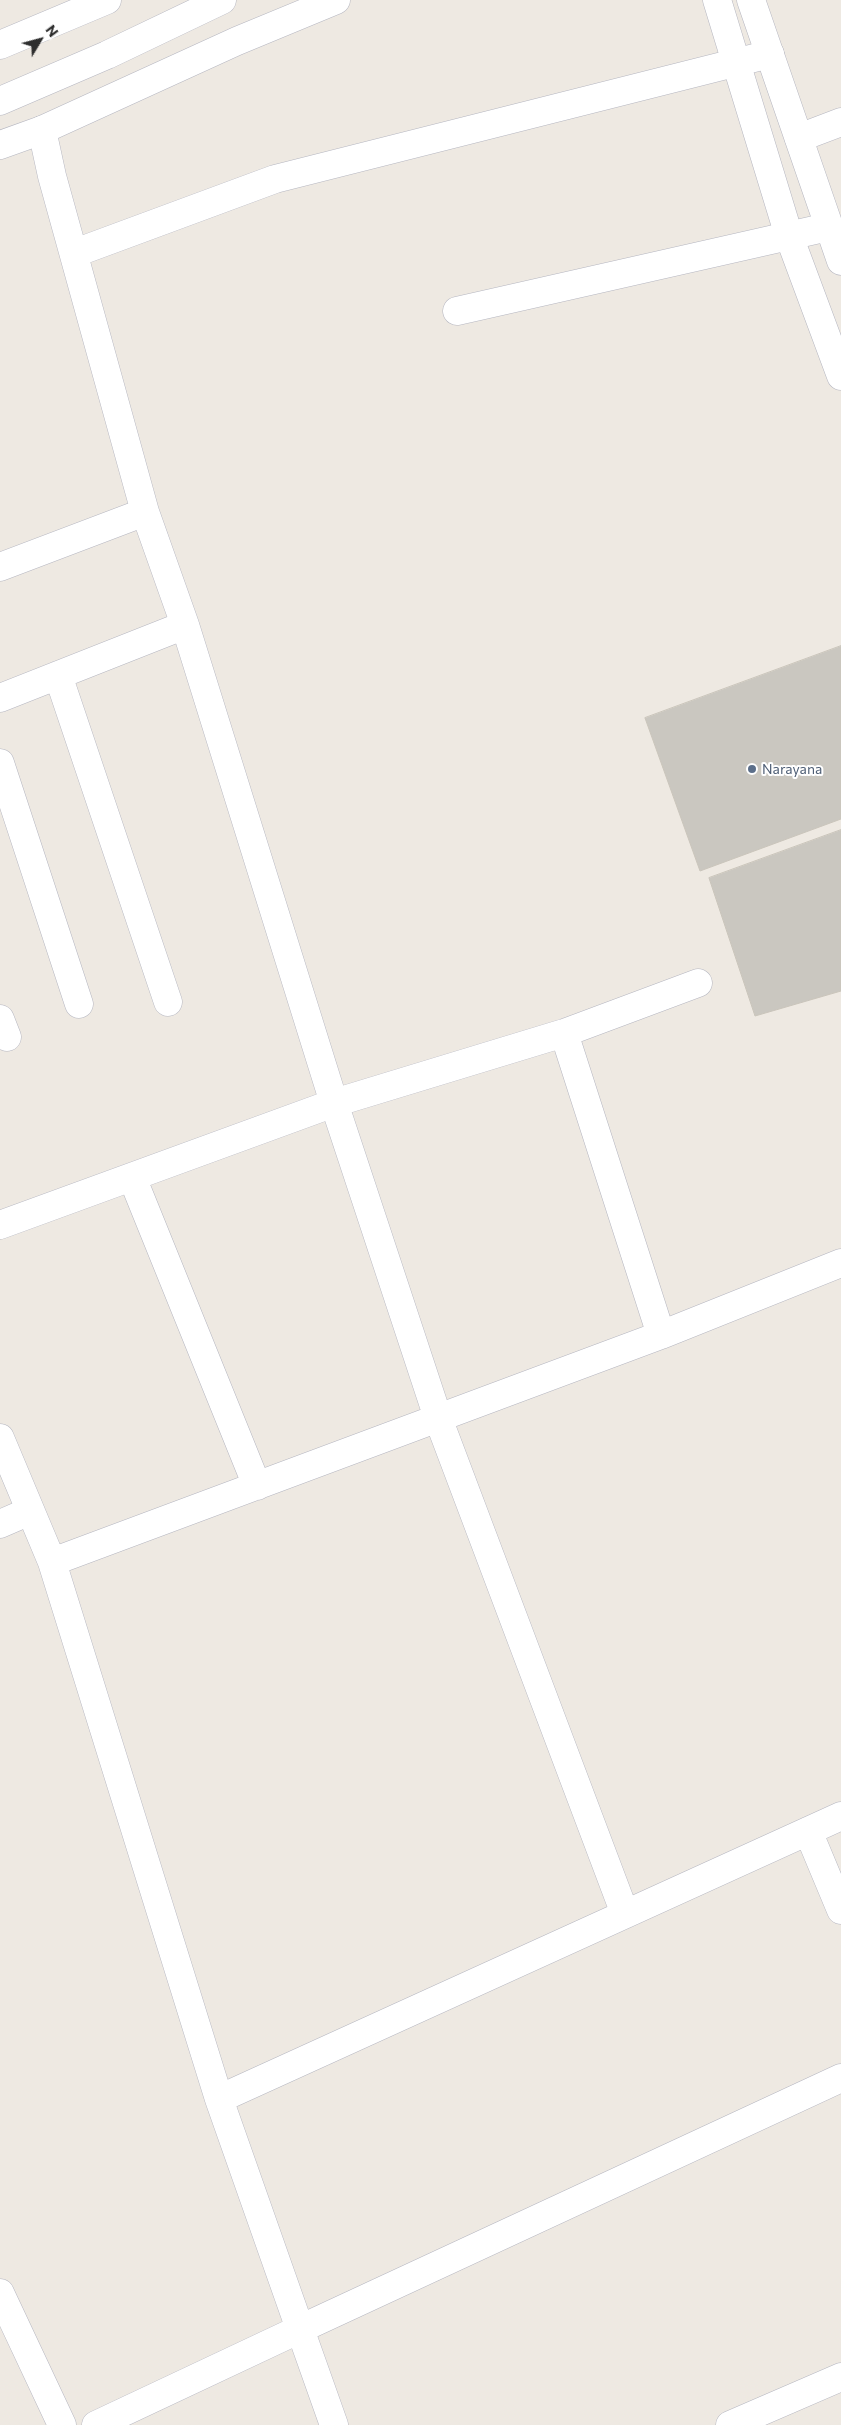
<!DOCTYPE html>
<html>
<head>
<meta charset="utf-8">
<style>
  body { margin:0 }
  #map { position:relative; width:841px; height:2425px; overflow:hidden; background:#eee9e2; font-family:Commissioner,sans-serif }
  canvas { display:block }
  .north { position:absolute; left:15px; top:15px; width:50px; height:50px; -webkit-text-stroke:4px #fff; paint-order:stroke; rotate:53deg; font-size:14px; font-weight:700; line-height:20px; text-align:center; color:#2e2e2e }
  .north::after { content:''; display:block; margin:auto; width:18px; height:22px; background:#2e2e2e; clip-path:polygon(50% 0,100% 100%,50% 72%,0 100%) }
</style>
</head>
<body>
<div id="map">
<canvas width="841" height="2425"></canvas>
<div class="north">N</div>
</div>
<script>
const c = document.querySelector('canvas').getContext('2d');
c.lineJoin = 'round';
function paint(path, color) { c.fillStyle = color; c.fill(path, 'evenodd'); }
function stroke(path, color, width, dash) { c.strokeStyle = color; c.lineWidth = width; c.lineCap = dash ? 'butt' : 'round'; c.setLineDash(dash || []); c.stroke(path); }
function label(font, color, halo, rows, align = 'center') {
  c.font = font + ' Commissioner,sans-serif'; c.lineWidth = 4; c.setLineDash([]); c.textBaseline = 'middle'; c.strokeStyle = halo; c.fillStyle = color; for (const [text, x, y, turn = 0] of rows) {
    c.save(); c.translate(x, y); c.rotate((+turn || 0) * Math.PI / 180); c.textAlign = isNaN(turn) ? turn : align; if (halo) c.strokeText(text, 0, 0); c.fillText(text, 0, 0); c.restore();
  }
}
const building = new Path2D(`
  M841,646v173l-141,52 -55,-153z
  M841,830v161l-86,25 -46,-138z`);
paint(building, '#cac7c0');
stroke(building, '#cac5bb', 1);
const minor = new Path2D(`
  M799,138l42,-16
  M75,253l200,-74 495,-125
  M457,311l371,-84
  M0,567l145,-55
  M185,625l149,478 104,315 187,496
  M58,675l110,327
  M0,698l185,-73 -40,-113 -93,-336 -10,-46
  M0,763l79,241
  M0,1019l7,18
  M564,1033l97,302
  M132,1177l125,309
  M0,1225l334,-122 230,-70 134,-50
  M0,1438l52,124 167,537 622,-283
  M0,1524l30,-13
  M52,1562l609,-227 180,-72
  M808,1831l33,79
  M219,2099l81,230 541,-251
  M0,2293l62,132
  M96,2425l204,-96 34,96
  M730,2425l111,-48`);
const tertiary = new Path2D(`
  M717,0l72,236 52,140
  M751,0l90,261
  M0,45l107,-45
  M0,145l42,-15 195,-89 99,-41`);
const secondary = new Path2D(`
  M0,101l107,-46 115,-55`);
stroke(minor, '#b5b6c0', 29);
stroke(tertiary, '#b5b6c0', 29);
stroke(secondary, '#b5b6c0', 29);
stroke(minor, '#fff', 28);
stroke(tertiary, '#fff', 28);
stroke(secondary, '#fff', 28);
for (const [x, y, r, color] of [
  [752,769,5,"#5c6f8a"]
]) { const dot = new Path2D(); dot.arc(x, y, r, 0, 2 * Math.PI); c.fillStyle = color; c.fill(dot); stroke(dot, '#fff', 2); }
label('14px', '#4e5e75', '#fff', [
  ["Narayana",762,769]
], 'left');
</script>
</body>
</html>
